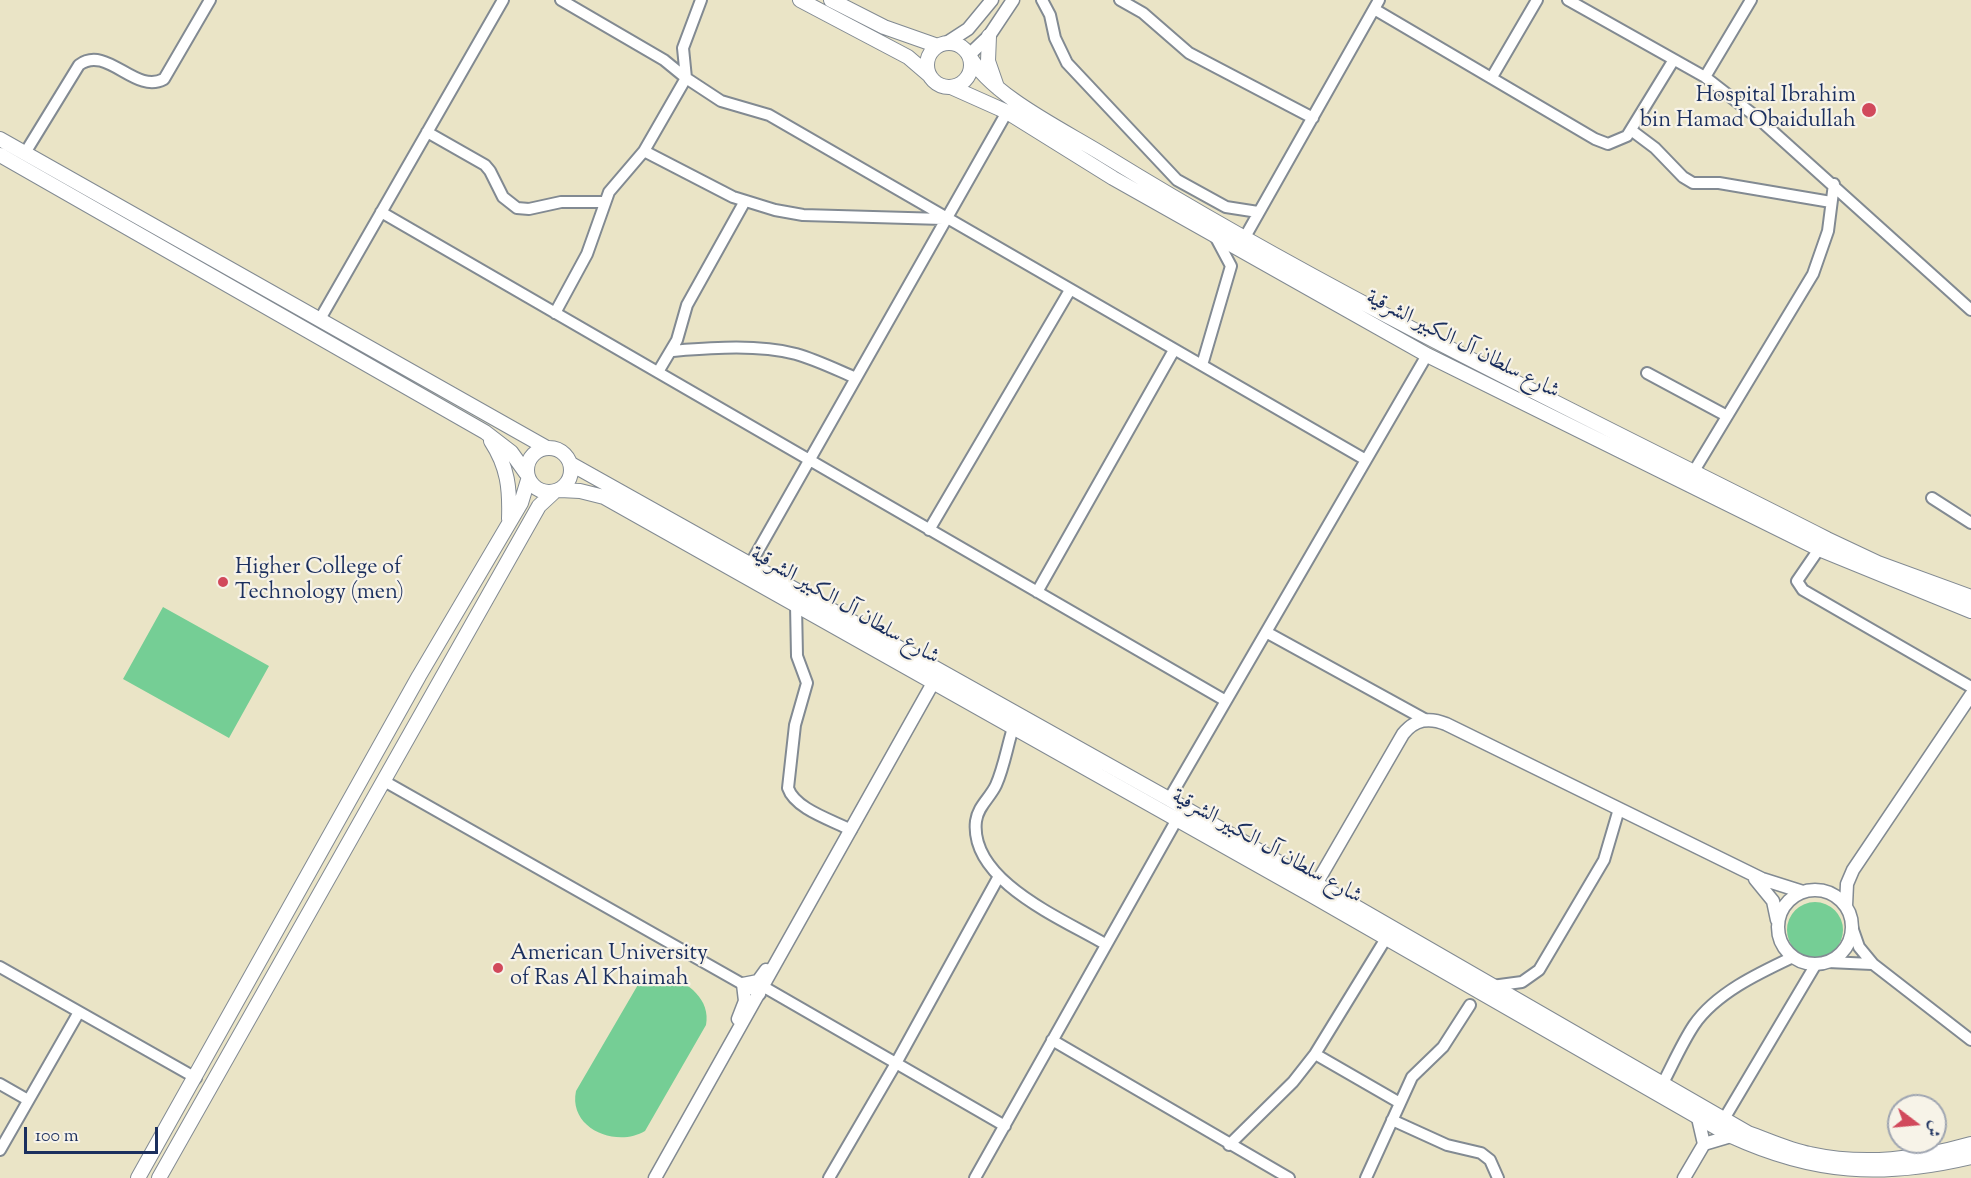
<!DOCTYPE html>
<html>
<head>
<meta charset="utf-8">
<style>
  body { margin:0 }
  #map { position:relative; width:1971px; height:1178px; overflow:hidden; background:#eae4c6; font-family:"Sorts Mill Goudy",Amiri,serif }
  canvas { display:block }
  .north { position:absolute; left:1887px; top:1094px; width:60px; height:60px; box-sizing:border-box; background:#f7f3e8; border:2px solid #9fa5b1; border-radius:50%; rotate:106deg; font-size:16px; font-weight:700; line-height:24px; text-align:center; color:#1b2f5e }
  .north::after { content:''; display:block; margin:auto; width:21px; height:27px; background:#d1495b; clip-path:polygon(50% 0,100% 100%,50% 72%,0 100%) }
  .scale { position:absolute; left:24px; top:1127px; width:134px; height:27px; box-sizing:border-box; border:3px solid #1b2f5e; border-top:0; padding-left:8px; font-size:18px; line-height:21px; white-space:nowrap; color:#1b2f5e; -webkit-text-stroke:4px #f7f3e8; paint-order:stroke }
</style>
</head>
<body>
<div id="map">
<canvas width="1971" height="1178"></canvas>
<div class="north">ش</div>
<div class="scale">100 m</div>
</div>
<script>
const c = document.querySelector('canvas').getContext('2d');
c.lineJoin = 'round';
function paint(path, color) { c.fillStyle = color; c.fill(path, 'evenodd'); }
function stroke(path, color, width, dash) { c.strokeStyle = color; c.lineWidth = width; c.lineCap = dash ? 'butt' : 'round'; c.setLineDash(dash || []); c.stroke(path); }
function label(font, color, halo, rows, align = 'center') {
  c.font = font + ' "Sorts Mill Goudy",Amiri,serif'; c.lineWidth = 4.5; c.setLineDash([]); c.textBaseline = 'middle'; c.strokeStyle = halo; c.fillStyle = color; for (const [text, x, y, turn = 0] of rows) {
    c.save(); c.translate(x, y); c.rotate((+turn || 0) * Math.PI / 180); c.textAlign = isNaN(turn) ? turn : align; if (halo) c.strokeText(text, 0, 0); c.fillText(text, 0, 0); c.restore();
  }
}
paint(new Path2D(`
  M163,607l106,59 -40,72 -106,-59z
  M1787 930a28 28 0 1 1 56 0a28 28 0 1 1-56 0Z
  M666,977c22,4 45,23 40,48l-61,106c-28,17 -77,-2 -69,-40l63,-108 11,-5z`), '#75ce95');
const minor = new Path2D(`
  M561,0l103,60 22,18 35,23 48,14 597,345
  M1042,0l8,15 5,23 12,25 110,117 49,27 32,5
  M1120,0l23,13 46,40 124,65
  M1568,0l137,77 54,42 212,191
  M1374,9l221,130 13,5 19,-8 46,-75
  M1492,77l45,-77
  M1705,77l46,-77
  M1631,130l24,18 28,29 10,6h26l112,19
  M427,132l58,33 5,6 13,26 14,11 12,1 32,-7h44
  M644,151l89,46 42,13 28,5 140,4
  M25,153l54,-88c28,-21 56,30 85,14l46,-79
  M381,212l845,489
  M1245,237l134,-237
  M555,313l32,-59 22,-62 35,-41 42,-73 -3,-30 18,-48
  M320,319l183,-319
  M671,351c40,-3 86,-7 125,3 21,6 41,16 60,24
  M1202,365l29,-99 -16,-30
  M658,372l19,-32 10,-35 58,-104
  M1647,373l80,43
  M1694,471l119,-197 15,-43 6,-47
  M1932,498l39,25
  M929,530l141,-240
  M1819,549l-22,32 6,9 168,97
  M751,563l256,-451
  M1037,592l137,-242
  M796,605l1,51 10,27 -12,42 -7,63c7,21 44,32 63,42
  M1266,632l160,88
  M1013,728c-6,19 -9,39 -17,57 -6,13 -18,21 -20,36 -7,60 87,98 129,123
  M384,781l376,213
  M1169,799l258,-444
  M1852,927l7,20 14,17 98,76
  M1828,962l44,2
  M0,967l196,111
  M1492,986l30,-4 17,-12 65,-110 15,-51
  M764,987l241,139
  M1052,1040l237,138
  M1315,1054l85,49
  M1663,1083c10,-19 19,-40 31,-58 22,-32 65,-52 99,-68
  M0,1084l28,16
  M1724,1119l92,-155
  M1392,1120l55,25 34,8 9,7 8,18
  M1229,1145l64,-63 22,-28 70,-114
  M0,1150l79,-138
  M829,1178l66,-113 103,-187
  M975,1178l201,-357
  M1366,1178l46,-101 31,-30 27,-42`);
const tertiary = new Path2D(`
  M948,42l20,-13 24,-29
  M969,55l20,-19 24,-36
  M1755,879l18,22 4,19
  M1315,886l88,-152c12,-15 26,-17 43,-10l316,155 41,13
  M1778 927a37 37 0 1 1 74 0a37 37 0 1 1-74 0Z
  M1846,906l1,-22 6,-14 118,-175
  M738,1019l7,-18 -2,-17 15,-3 8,-11
  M1698,1118l6,26
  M655,1178l278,-495
  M1684,1178l20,-34 27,-8`);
const secondary = new Path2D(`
  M800,0l108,57 21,18
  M831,0l53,27 54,19
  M989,36l-1,25 9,26
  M927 65a22 22 0 1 1 44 0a22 22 0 1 1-44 0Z
  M969,55c23,42 97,76 138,102 232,143 478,259 720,382l51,24 93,34
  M951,87l56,25 106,66 314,177 392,194 152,62
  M0,139l547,309
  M0,155l485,277 26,20 15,21
  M491,441c17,26 19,48 18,78
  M527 470a22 22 0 1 1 44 0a22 22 0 1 1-44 0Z
  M571,464l598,335 579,334c20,7 41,17 62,21 55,12 108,5 161,-10
  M560,490l20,1 24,6 707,398 420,241c83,38 151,42 240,21
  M138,1178l281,-502 102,-173 7,-23
  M159,1178l380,-672 14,-13`);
stroke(minor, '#828a92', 14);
stroke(tertiary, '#828a92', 15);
stroke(secondary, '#828a92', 16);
stroke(minor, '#fff', 10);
stroke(tertiary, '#fff', 12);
stroke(secondary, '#fff', 14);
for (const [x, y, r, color] of [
  [1869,110,8,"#d1495b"],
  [223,582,6,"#d1495b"],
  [498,968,6,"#d1495b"]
]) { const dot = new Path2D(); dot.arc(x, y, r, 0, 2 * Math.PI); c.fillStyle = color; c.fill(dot); stroke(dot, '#f7f3e8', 2); }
label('22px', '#1b2f5e', '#f7f3e8', [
  ["Hospital Ibrahim",1856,97,"right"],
  ["bin Hamad Obaidullah",1856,122,"right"],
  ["Higher College of",235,569],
  ["Technology (men)",235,594],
  ["American University",510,955],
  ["of Ras Al Khaimah",510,980]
], 'left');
label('22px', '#1b2f5e', '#f7f3e8', [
  ["شارع سلطان آل الكبير الشرقية",1462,346,27],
  ["شارع سلطان آل الكبير الشرقية",844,607,30],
  ["شارع سلطان آل الكبير الشرقية",1266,848,29]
]);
</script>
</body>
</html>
